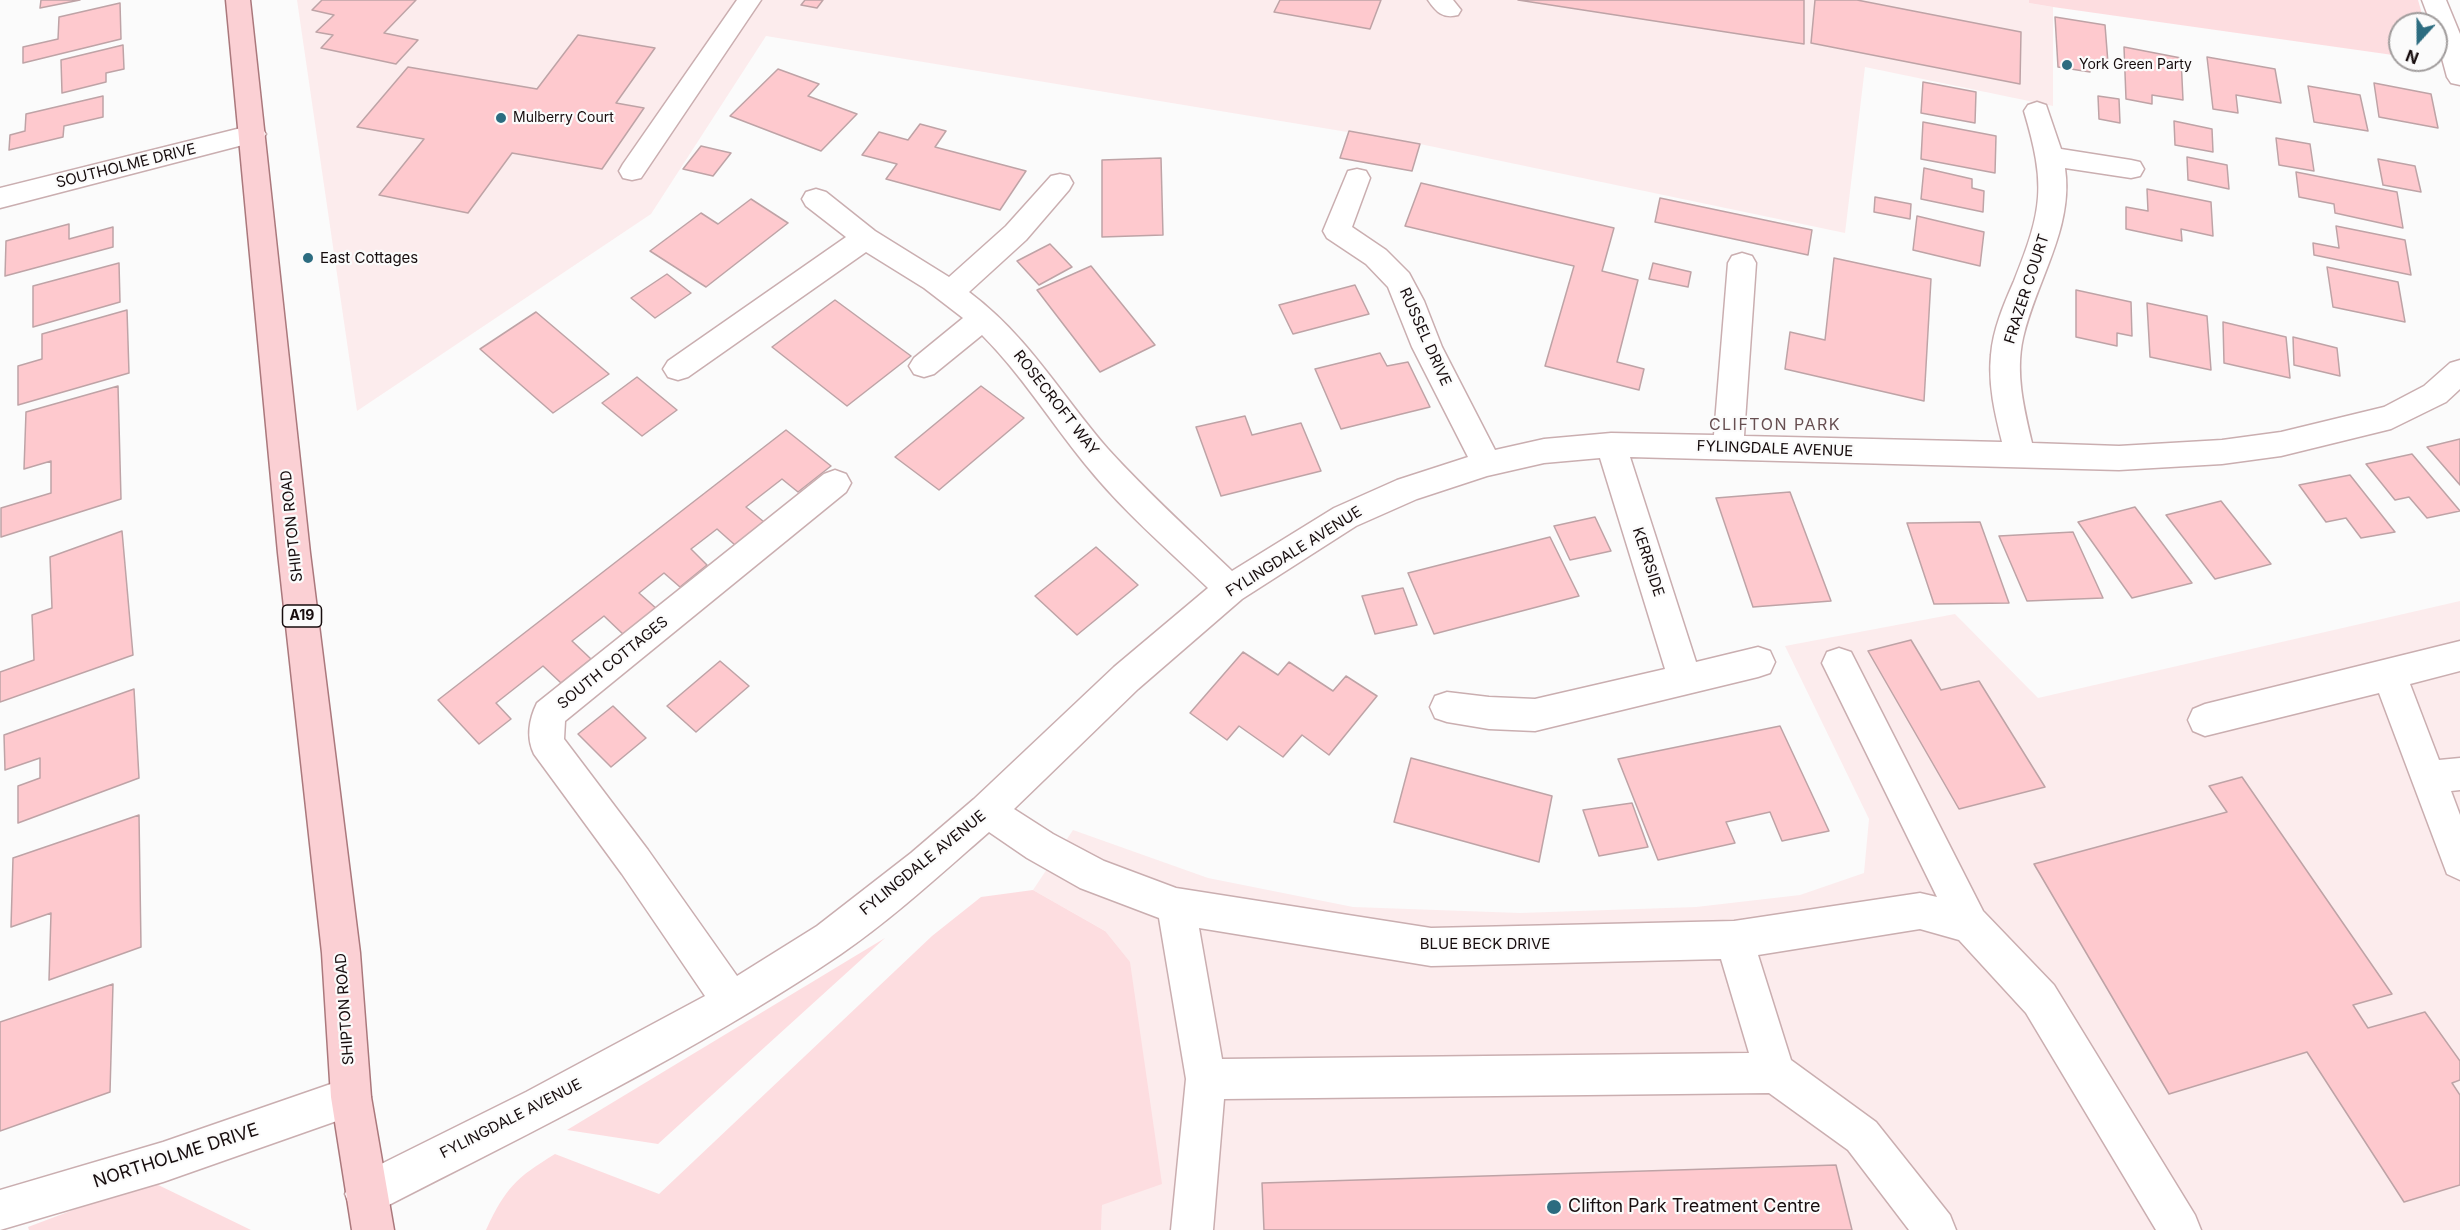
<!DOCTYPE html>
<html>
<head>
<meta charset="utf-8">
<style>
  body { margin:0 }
  #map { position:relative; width:2460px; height:1230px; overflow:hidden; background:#fbfbfb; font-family:Inter,sans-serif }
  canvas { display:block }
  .north { position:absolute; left:2388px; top:12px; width:60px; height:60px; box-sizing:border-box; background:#fbfbfb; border:2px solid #a09c9c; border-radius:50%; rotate:201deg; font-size:16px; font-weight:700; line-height:24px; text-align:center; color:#170d0e }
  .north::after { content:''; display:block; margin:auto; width:21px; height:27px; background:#2c6c80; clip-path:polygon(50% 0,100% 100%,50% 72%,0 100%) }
</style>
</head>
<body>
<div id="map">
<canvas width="2460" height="1230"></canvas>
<div class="north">N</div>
</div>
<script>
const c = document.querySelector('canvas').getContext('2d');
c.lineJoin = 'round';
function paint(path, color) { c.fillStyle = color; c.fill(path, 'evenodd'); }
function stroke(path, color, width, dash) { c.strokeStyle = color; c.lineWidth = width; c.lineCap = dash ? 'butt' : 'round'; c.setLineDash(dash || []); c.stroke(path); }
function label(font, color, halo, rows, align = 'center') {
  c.font = font + ' Inter,sans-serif'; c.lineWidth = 4.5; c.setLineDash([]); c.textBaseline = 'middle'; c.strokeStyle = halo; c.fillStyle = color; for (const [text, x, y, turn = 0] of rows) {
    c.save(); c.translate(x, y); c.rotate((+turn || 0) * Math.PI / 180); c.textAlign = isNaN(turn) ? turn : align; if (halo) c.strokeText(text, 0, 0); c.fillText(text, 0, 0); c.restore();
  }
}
paint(new Path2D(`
  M297,0h1732v3l24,4v99l-188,-39 -20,166 -425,-89 -654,-108 -115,178 -294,197z
  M2460,601v629h-1359l4,-299 -72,-41 40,-60 135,48 145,29 167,6 176,-6 104,-12 64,-22 5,-54 -84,-173 170,-32 83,84z`), '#fceced');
paint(new Path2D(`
  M2029,0h389l7,24h-25v32l-347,-49 -24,-4z
  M1033,890l72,41 25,31 32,222 -60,21 -1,25h-615c20,-43 30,-52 69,-76l104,40 273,-258 49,-39z
  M885,938l-227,206 -91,-14z
  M150,1181l101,49h-222l-1,-3z`), '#fddde0');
const building = new Path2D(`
  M41,0h39l-40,8z
  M322,0h94l-32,33 34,7 -22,24 -75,-16 12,-13 -17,-3 18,-17 -22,-5z
  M805,0h18l-6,8 -16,-3z
  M1280,0h101l-11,29 -96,-17z
  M1518,0h286v44z
  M1815,0h42l164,32 -1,52 -209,-41z
  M120,3l1,36 -98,24v-16l35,-8 1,-22z
  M2055,17l50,8 3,38 -19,-3 1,12 -32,-5z
  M578,35l77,13 -39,55 28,5 -42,61 -90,-16 -44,60 -89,-18 45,-56 -67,-12 51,-60 129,22z
  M123,45l1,24 -18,4v9l-44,11 -1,-33z
  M2124,47l57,11 2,42 -31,-5v9l-26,-5z
  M2207,57l68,12 6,34 -45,-8 2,18 -25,-4z
  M778,69l41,15 -11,12 49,18 -36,37 -91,-35z
  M1923,82l53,10 -1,31 -54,-10z
  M2374,83l57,11 7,34 -59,-11z
  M2308,86l52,9 8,36 -54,-9z
  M103,96v21l-39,9 -1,11 -54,13 1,-15 15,-4 1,-17z
  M2098,96l21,3 1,24 -21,-4z
  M2174,121l38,8 1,23 -38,-7z
  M1923,122l73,14 -1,37 -74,-14z
  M920,124l26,7 -11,16 91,24 -26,39 -114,-31 11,-15 -35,-9 17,-23 29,8z
  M1349,131l71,13 -8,27 -72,-13z
  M2276,138l34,6 4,27 -35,-6z
  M701,146l30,7 -18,23 -30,-7z
  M2187,157l40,8 2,24 -41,-9z
  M1161,158l2,77 -61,2v-77z
  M2378,159l37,7 6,26 -38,-7z
  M1924,168l48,11v9l12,3 -1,21 -62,-13z
  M2296,172l101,20 6,36 -68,-15 -1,-9 -35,-7z
  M1421,183l193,45 -12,43 36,9 -21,82 27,7 -5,21 -94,-24 29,-100 -169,-40z
  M2147,189l64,13 2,34 -32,-7 1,12 -56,-12v-22l22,4z
  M1875,197l36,7 -1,15 -36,-7z
  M1660,198l152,32 -4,25 -153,-33z
  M751,199l37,24 -82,64 -56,-36 51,-38 17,11z
  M1917,216l67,16 -4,34 -67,-16z
  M69,224v15l44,-12v20l-108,29 1,-35z
  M2336,226l69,14 6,35 -97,-20 -1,-12 26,5z
  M1050,244l22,23 -33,18 -22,-24z
  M1834,258l97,21 -7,122 -139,-32 5,-37 35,8z
  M119,263l1,39 -87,25v-41z
  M1653,263l38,9 -3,15 -39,-8z
  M1091,266l64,79 -55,27 -63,-82z
  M2327,267l71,15 7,40 -72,-15z
  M667,274l24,19 -36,25 -24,-20z
  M1355,285l14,29 -76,20 -14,-29z
  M2076,290l55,12 1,34 -15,-3v13l-41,-9z
  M835,300l76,56 -64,50 -75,-59z
  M2147,303l60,13 4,54 -61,-13z
  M127,310l2,63 -111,32v-39l24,-7v-25z
  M536,312l73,62 -56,39 -73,-64z
  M2223,322l63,15 4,41 -66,-15z
  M2293,337l44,11 3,28 -46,-11z
  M1380,353l7,13 21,-4 22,45 -89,22 -26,-60z
  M637,377l40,33 -35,26 -40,-33z
  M118,386l3,113 -120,38v-29l50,-15v-32l-27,8 2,-57z
  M981,386l43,32 -85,72 -44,-33z
  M1245,416l7,19 49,-12 20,48 -100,25 -25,-69z
  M786,430l45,36 -33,26 -16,-13 -36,28 18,15 -29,23 -18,-16 -26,20 16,16 -27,22 -16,-14 -25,20 19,17 -33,26 -21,-20 -32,25 19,18 -30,24 -18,-17 -47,37 15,16 -32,25 -41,-44z
  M2460,439v46l-33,-38z
  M2412,454l48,57 -33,7 -18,-21 -14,3 -29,-36z
  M2350,475l45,57 -34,6 -15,-20 -20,4 -27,-37z
  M1790,492l41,109 -78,6 -37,-109z
  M2221,501l50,63 -56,15 -49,-64z
  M2135,507l57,76 -60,15 -54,-76z
  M1595,517l16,34 -41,9 -16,-34z
  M1980,522l29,81 -75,1 -27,-81z
  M122,531l11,124 -133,47v-30l34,-12 -2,-45 20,-7 -2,-51z
  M2073,532l30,66 -76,3 -28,-65z
  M1550,537l29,59 -145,38 -26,-61z
  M1096,547l42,38 -61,50 -42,-39z
  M1403,588l14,37 -42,9 -13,-38z
  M1911,640l30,50 38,-9 66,106 -86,22 -91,-158z
  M1243,652l35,23 11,-13 44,29 13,-15 31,20 -48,59 -27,-20 -19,22 -44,-31 -12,14 -37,-27z
  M720,661l29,25 -53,46 -29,-26z
  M134,689l5,89 -121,45v-37l22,-8v-20l-35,12 -1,-35z
  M613,706l33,32 -35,29 -33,-33z
  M1780,726l49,105 -47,10 -12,-29 -44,10 9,21 -77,17 -40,-101z
  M1411,758l141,38 -13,66 -145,-40z
  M2242,777l150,217 -39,11 15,23 57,-16 35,49v19l-8,3 8,12v90l-56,17 -97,-150 -138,42 -135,-230 193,-52 -18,-26z
  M1632,803l16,44 -49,9 -16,-46z
  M139,815l2,132 -92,33 2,-67 -40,14 2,-69z
  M113,984l-3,108 -110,39v-109z
  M1836,1165l16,65h-588l-2,-47z`);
paint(building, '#fec9ce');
stroke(building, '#bea3a6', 1.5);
const minor = new Path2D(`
  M737,0h24l-120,178 -9,2 -9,-2 -4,-7 4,-7z
  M1428,0h25l8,10 -3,5c-15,4 -22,-3 -30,-15z
  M2422,0h24l14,34v51l-9,-2 -4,-6 -11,-41v-12h-5z
  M2037,102l9,3 15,44 70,11 9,2 4,7 -4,7 -9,2 -66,-10c9,60 -29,113 -42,170 -8,35 1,71 9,105l87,3 103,-6 59,-8 103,-25 40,-21 26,-23 10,-3v29l-14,13 -55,27 -110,27 -59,8 -103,6 -489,-13 66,205 62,-15 12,4 5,11 -5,11 -12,4 -223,54 -46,-2 -42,-7 -12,-4 -5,-11 5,-11 12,-4 42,5 46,2 130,-30 -65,-211 -56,5 -57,13 -70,23 -61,27 -114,73 -104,90 -124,120 39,25 51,27 72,27 255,40 303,-7 186,-28 17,4 -115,-234 5,-11 12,-4 12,4 132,259 71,74 141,230 6,15h-45l-130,-217 -67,-73 -39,-11 -162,26 33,105 85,62 74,93 6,15h-47l-61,-80 -79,-57 -545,6 -11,131h-42l15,-151 -27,-161 -79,-30 -53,-30 -38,-26c-48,42 -96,86 -148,122 -145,98 -304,175 -460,255l-15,6 -15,-6 -6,-15 6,-15 175,-87 179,-96 -83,-122 -88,-120c-8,-16 -5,-35 3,-51l287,-229 11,-4 11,4 5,9 -5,9 -281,229 -1,18 84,111 89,126 80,-50 94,-73 63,-54 140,-132 94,-79c-42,-40 -87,-79 -123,-124 -35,-43 -64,-90 -103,-129l-48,39 -10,3 -10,-3 -5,-8 5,-8 49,-40 -39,-30 -58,-36 -178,125 -10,3 -10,-3 -5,-8 5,-8 178,-124 -40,-31 -4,-7 4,-7 10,-3 10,3 49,39 74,46 57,-51 45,-50 9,-2 9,2 4,7 -4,7 -43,50 -57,52c61,46 91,102 139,157 39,43 82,82 124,122l102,-63 63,-28 71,-23 -56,-110 -24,-60 -22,-23 -39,-26 -4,-7 25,-60 9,-2 9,2 4,7 -18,49 34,23 23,23 15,28 18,46 53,103 49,-11 67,-6 103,2 14,-172 4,-7 10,-3 10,3 4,7 -12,173 258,6c-7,-28 -14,-57 -11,-87 2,-26 13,-51 23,-74 29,-72 32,-96 10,-170l4,-6zM1199,928l232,38 290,-7 28,94 -527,6z
  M253,125l9,3 4,6 -4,6 -262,68v-20z
  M2460,641v30l-50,13 29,76 21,-2v32l-9,1 9,24v65l-13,-6 -68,-181 -174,43 -12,-5 -5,-11 5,-11 12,-5z
  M351,1077l14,6 6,14 -6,14 -202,71 -163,48v-40l163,-48z`);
const major = new Path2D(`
  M226,0h24l60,553 50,400 11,144 23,133h-42l-21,-133 -9,-144 -44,-400z`);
stroke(minor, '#caaeb0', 3);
stroke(major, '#aa787c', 3);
paint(minor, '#fff');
paint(major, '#fbd0d4');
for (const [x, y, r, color] of [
  [2067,65,6,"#2c6c80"],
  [501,118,6,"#2c6c80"],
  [308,258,6,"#2c6c80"],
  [1554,1207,8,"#2c6c80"]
]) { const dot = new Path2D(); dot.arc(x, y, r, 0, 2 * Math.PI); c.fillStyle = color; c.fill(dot); stroke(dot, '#fbfbfb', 2); }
label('14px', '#170d0e', '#fbfbfb', [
  ["York Green Party",2079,65],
  ["Mulberry Court",513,118]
], 'left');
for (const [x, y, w] of [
  [302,616,39]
]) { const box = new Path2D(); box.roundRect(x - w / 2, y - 11, w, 22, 4.5); c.fillStyle = '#fbfbfb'; c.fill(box); stroke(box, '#170d0e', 1.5); }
label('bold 14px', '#170d0e', null, [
  ["A19",302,616]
]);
label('15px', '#170d0e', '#fbfbfb', [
  ["SOUTHOLME DRIVE",126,166,-14],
  ["FRAZER COURT",2027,289,-72],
  ["RUSSEL DRIVE",1425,337,66],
  ["ROSECROFT WAY",1056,403,52],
  ["FYLINGDALE AVENUE",1775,449,2],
  ["SHIPTON ROAD",292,526,-96],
  ["FYLINGDALE AVENUE",1294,552,-32],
  ["KERRSIDE",1648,562,72],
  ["SOUTH COTTAGES",613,663,-39],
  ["FYLINGDALE AVENUE",923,863,-39],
  ["BLUE BECK DRIVE",1485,944],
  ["SHIPTON ROAD",345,1009,-94],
  ["FYLINGDALE AVENUE",511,1119,-27]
]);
label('15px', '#170d0e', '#fbfbfb', [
  ["East Cottages",320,258]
], 'left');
c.letterSpacing = '1.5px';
label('16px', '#674f51', '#fbfbfb', [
  ["CLIFTON PARK",1775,425]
]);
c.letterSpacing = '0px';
label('18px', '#170d0e', '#fbfbfb', [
  ["NORTHOLME DRIVE",176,1156,-18]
]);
label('18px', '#170d0e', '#fbfbfb', [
  ["Clifton Park Treatment Centre",1568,1207]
], 'left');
</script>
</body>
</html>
